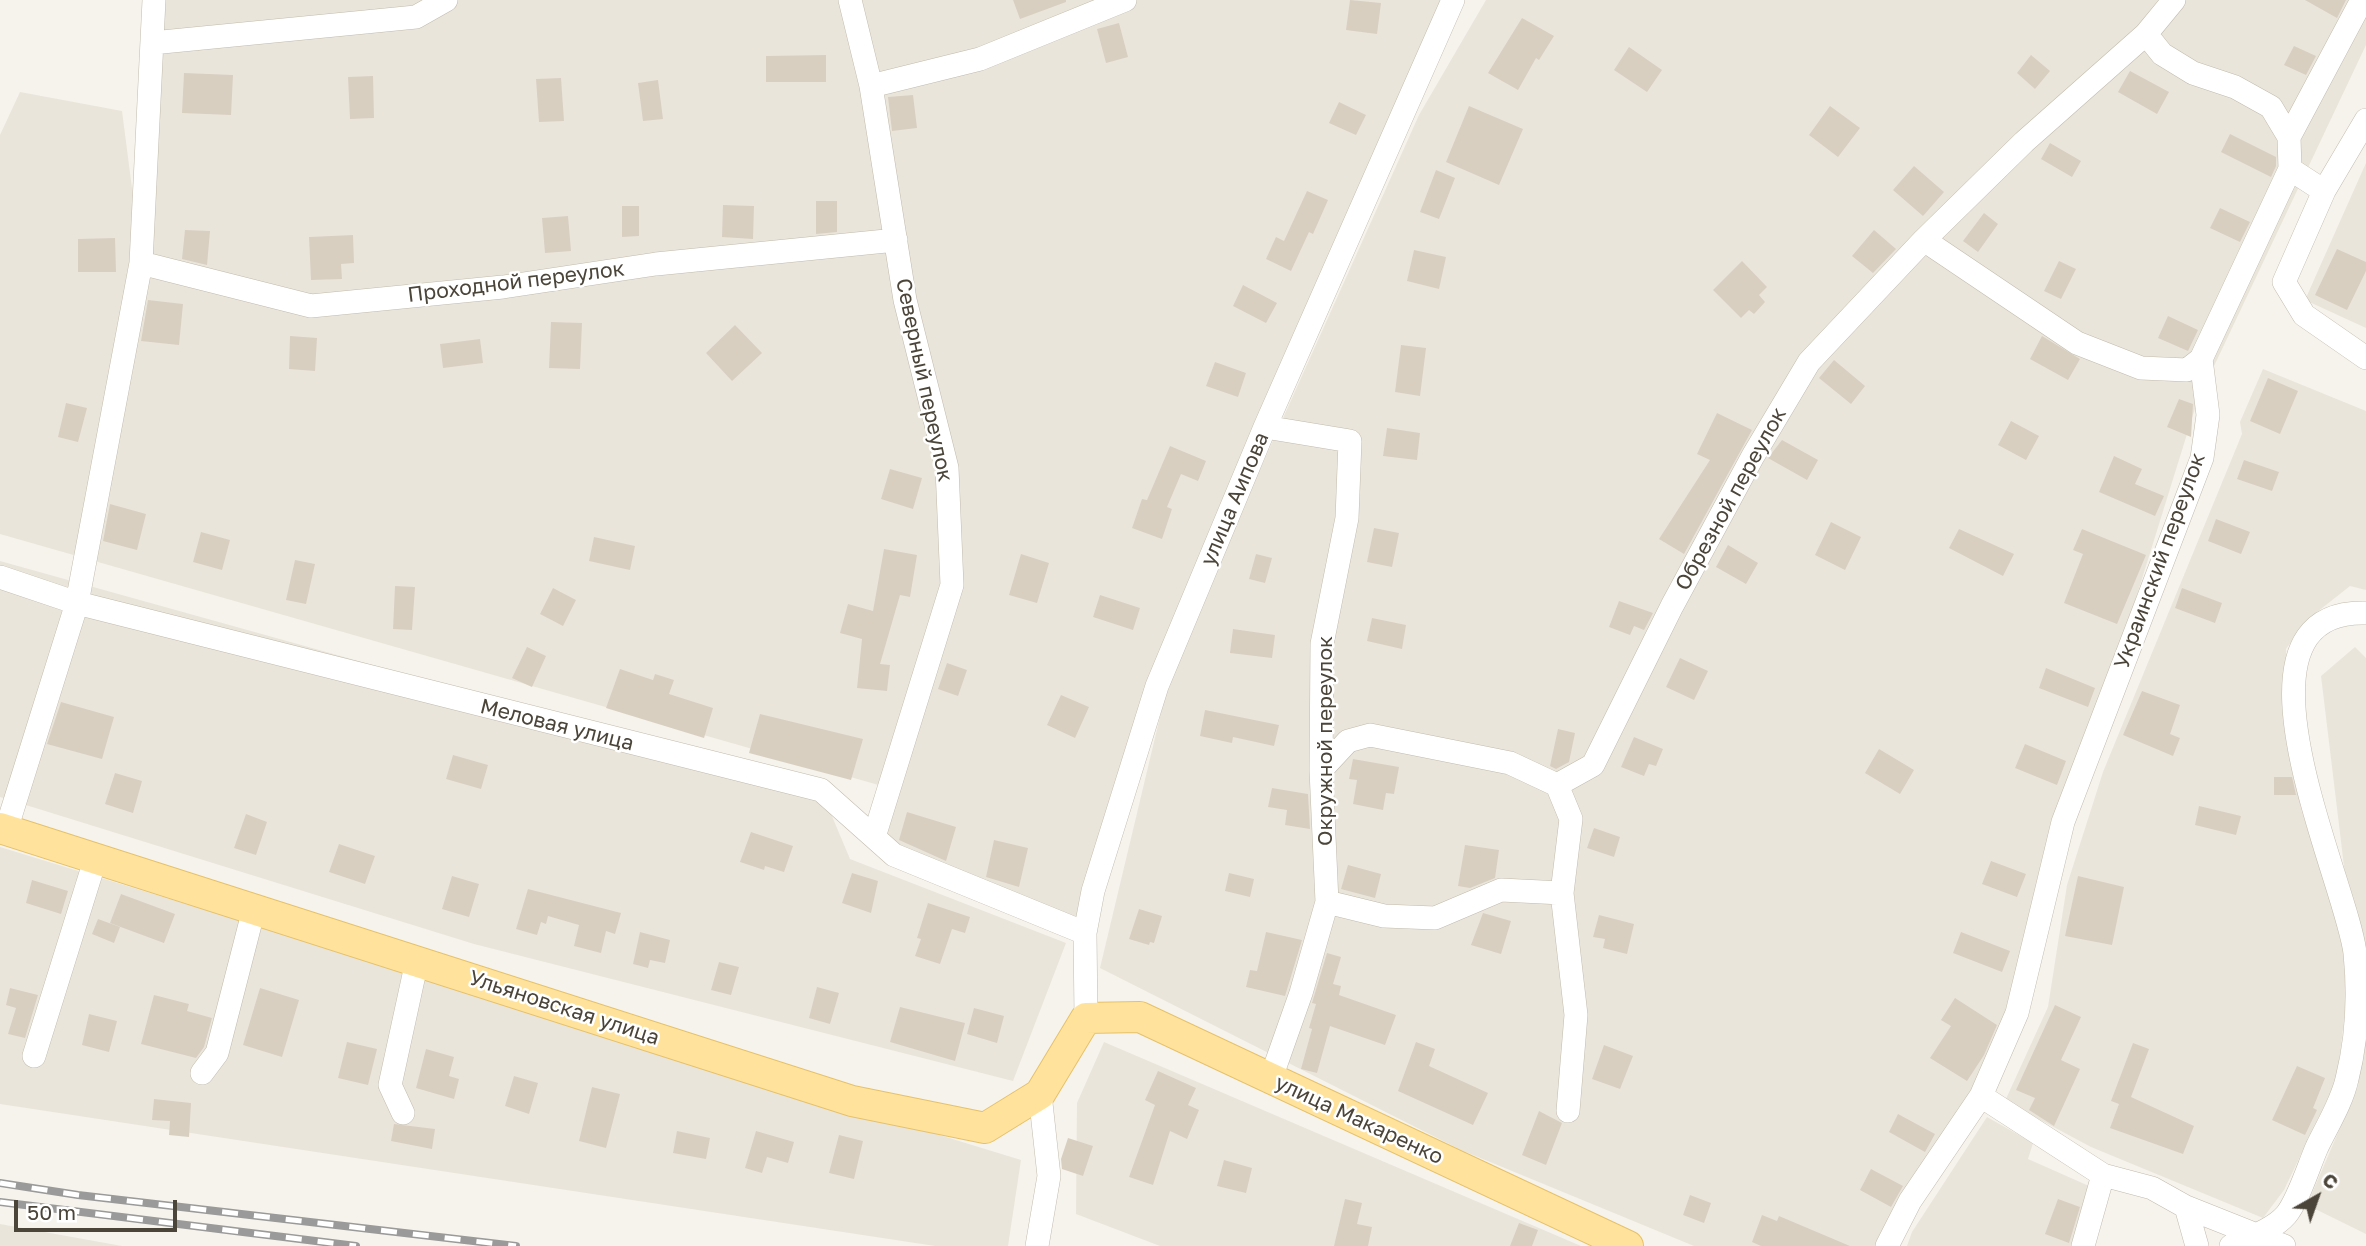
<!DOCTYPE html>
<html>
<head>
<meta charset="utf-8">
<style>
  body { margin:0 }
  #map { position:relative; width:2366px; height:1246px; overflow:hidden; background:#f6f3ec; font-family:"Golos Text",sans-serif }
  canvas { display:block }
  .north { position:absolute; left:2282px; top:1162px; width:70px; height:70px; -webkit-text-stroke:5px #fff; paint-order:stroke; rotate:40deg; font-size:19px; font-weight:700; line-height:28px; text-align:center; color:#4b4439 }
  .north::after { content:''; display:block; margin:auto; width:24px; height:32px; background:#4b4439; clip-path:polygon(50% 0,100% 100%,50% 72%,0 100%) }
  .scale { position:absolute; left:14px; top:1200px; width:163px; height:32px; box-sizing:border-box; border:4px solid #4b4439; border-top:0; padding-left:9px; font-size:21px; line-height:24px; white-space:nowrap; color:#4b4439; -webkit-text-stroke:5px #fff; paint-order:stroke }
</style>
</head>
<body>
<div id="map">
<canvas width="2366" height="1246"></canvas>
<div class="north">С</div>
<div class="scale">50 m</div>
</div>
<script>
const c = document.querySelector('canvas').getContext('2d');
c.lineJoin = 'round';
function paint(path, color) { c.fillStyle = color; c.fill(path, 'evenodd'); }
function stroke(path, color, width, dash) { c.strokeStyle = color; c.lineWidth = width; c.lineCap = dash ? 'butt' : 'round'; c.setLineDash(dash || []); c.stroke(path); }
function label(font, color, halo, rows, align = 'center') {
  c.font = font + ' "Golos Text",sans-serif'; c.lineWidth = 5; c.setLineDash([]); c.textBaseline = 'middle'; c.strokeStyle = halo; c.fillStyle = color; for (const [text, x, y, turn = 0] of rows) {
    c.save(); c.translate(x, y); c.rotate((+turn || 0) * Math.PI / 180); c.textAlign = isNaN(turn) ? turn : align; if (halo) c.strokeText(text, 0, 0); c.fillText(text, 0, 0); c.restore();
  }
}
paint(new Path2D(`
  M165,0h1291l-277,650 240,-535 67,-115h880v45l-169,357 -216,694 -96,150h-191l-233,-96 -361,-182 70,-293 -85,258 -211,-96 15,-49 -889,-254v-399l20,-43 102,19 11,85 17,-127z
  M2366,163v165l-61,-28z
  M2263,369l103,42v179l-16,-4 -43,34 -21,29 5,102 10,58 42,125 4,61 -10,84 -53,111 -21,28 -172,-71 -86,-46 43,-94 19,-122 36,-113 139,-338 -2,-12z
  M0,561l821,229 29,69 216,84 -53,138 -539,-137 -474,-147z
  M2355,647l11,11v332l-19,-99 -26,-215z
  M0,847l1021,313 -13,86h-73l-935,-142z
  M2366,998v236l-59,-29 51,-119z
  M1104,1042l477,204h-421l-84,-32 1,-111z
  M1987,1117l46,26 -5,16 61,27 -14,60h-168l5,-14z
  M0,1224l122,22h-122z`), '#eae5da');
paint(new Path2D(`
  M1013,0h53v2l-46,17z
  M1350,0l31,3 -4,31 -31,-4z
  M2305,0h41l-9,18z
  M1522,18l32,18 -15,24 -3,-2 -18,32 -30,-17z
  M1119,23l9,34 -22,6 -9,-34z
  M2294,46l22,10 -10,19 -22,-10z
  M1629,47l33,23 -15,22 -33,-22z
  M826,55v27h-60v-26z
  M2031,55l19,16 -15,18 -18,-16z
  M2130,71l39,21 -12,22 -39,-22z
  M184,73l49,2 -2,40 -49,-2z
  M373,76l1,42 -24,1 -2,-42z
  M561,78l3,43 -25,1 -3,-43z
  M658,80l5,39 -20,2 -5,-38z
  M913,95l4,33 -25,3 -4,-34z
  M1339,102l27,13 -10,20 -27,-12z
  M1469,106l54,23 -24,56 -53,-23z
  M1830,106l30,22 -22,29 -29,-22z
  M2230,134l46,23v9l-5,11 -50,-25z
  M2050,143l31,18 -9,16 -31,-18z
  M1914,166l30,26 -21,24 -30,-26z
  M1436,170l19,8 -16,41 -19,-7z
  M1307,191l21,9 -15,34 -4,-2 -18,39 -25,-12 10,-22 8,4z
  M816,201h21v31l-21,2z
  M723,205l31,1 -1,33 -31,-2z
  M622,206h17v30l-17,1z
  M2220,208l30,14 -10,20 -30,-14z
  M1984,213l14,11 -20,28 -15,-11z
  M568,216l3,35 -26,2 -3,-35z
  M185,230l25,1 -3,34 -25,-6z
  M1874,230l22,19 -23,24 -21,-17z
  M353,235l1,28 -13,1 1,15 -31,1 -2,-43z
  M115,238l1,34h-38v-33z
  M2337,249l29,13v9l-19,39 -32,-15z
  M1414,250l32,7 -7,32 -32,-8z
  M1742,261l25,26 -8,8 6,7 -11,12 -5,-4 -8,8 -28,-28z
  M2059,261l17,8 -15,30 -17,-8z
  M1243,285l34,18 -11,20 -33,-17z
  M148,300l35,4 -4,41 -38,-4z
  M2168,316l30,14 -10,21 -30,-13z
  M551,322l31,1 -2,46 -31,-1z
  M735,325l27,28 -30,28 -26,-28z
  M290,336l27,2 -2,33 -26,-2z
  M2042,336l38,23 -12,21 -38,-21z
  M480,339l3,24 -40,5 -3,-24z
  M1401,345l25,3 -6,48 -25,-4z
  M1834,360l31,26 -14,18 -32,-26z
  M1215,362l31,11 -8,24 -32,-11z
  M2268,378l30,13 -18,43 -30,-13z
  M2179,399l14,5 -2,33 -24,-10z
  M66,403l21,5 -9,34 -20,-5z
  M1717,413l35,17 -68,124 -25,-15 51,-79 -13,-6z
  M2011,421l28,15 -13,24 -28,-15z
  M1387,428l33,5 -3,27 -34,-4z
  M1782,440l36,20 -11,20 -39,-22z
  M1170,446l36,15 -8,20 -17,-7 -14,33 5,2 -10,30 -30,-11 10,-29 5,1z
  M2114,456l28,13 -7,15 29,12 -9,20 -56,-24z
  M2244,460l35,12 -7,19 -35,-12z
  M890,469l32,9 -9,31 -32,-10z
  M110,504l36,10 -9,36 -34,-9z
  M2216,519l34,13 -9,22 -33,-13z
  M1831,522l30,15 -16,33 -30,-15z
  M1374,528l25,5 -7,34 -25,-5z
  M1959,529l55,25 -11,22 -54,-28z
  M2082,529l64,26 -29,69 -53,-21 19,-49 -10,-4z
  M201,532l29,8 -8,30 -29,-8z
  M594,537l41,9 -5,24 -41,-9z
  M1728,545l30,18 -12,21 -30,-17z
  M884,549l33,6 -7,42 -10,-2 -20,69 10,1 -3,26 -30,-3 5,-49 -22,-6 8,-29 25,7z
  M1021,554l28,9 -12,40 -28,-8z
  M1256,554l16,4 -7,25 -16,-4z
  M295,560l20,4 -9,40 -20,-4z
  M395,586l20,1 -3,43 -19,-1z
  M553,588l23,12 -13,26 -23,-12z
  M2182,588l40,15 -7,20 -40,-15z
  M1100,595l40,13 -7,22 -40,-13z
  M1619,601l34,12 -9,17 -10,-4 -4,9 -21,-8z
  M1372,618l34,7 -4,24 -35,-8z
  M1233,629l42,6 -3,23 -42,-5z
  M527,647l19,9 -14,31 -20,-9z
  M1680,658l28,13 -14,29 -28,-13z
  M947,663l20,7 -9,26 -20,-7z
  M2046,668l49,20 -7,19 -49,-19z
  M620,669l33,11 2,-6 19,6 -5,14 44,14 -9,30 -98,-30z
  M2142,691l38,14 -10,29 10,4 -7,18 -50,-21z
  M1061,695l28,12 -14,31 -28,-13z
  M61,702l53,15 -12,42 -55,-15z
  M1205,710l74,15 -5,21 -41,-9 -1,6 -32,-7z
  M760,714l103,25 -12,41 -102,-27z
  M1558,729l17,4 -6,29 -13,7 -6,-3z
  M1634,737l29,12 -7,17 -7,-2 -5,12 -23,-9z
  M2025,744l41,17 -9,24 -42,-17z
  M1879,749l35,21 -14,24 -35,-21z
  M453,755l35,10 -7,24 -35,-10z
  M1353,759l46,8 -5,27 -8,-1 -3,17 -30,-6 4,-24 -8,-1z
  M115,773l27,8 -9,32 -28,-9z
  M2274,777h18l4,18h-22z
  M1272,788l36,6 2,35 -25,-4 2,-15 -19,-3z
  M2199,806l42,10 -5,19 -41,-10z
  M907,812l49,15 -10,34 -47,-21z
  M246,814l21,8 -11,33 -22,-7z
  M1594,828l26,9 -6,20 -27,-9z
  M751,832l42,14 -9,26 -19,-6 -1,4 -24,-8z
  M994,840l34,8 -9,39 -33,-10z
  M339,844l36,12 -10,28 -36,-12z
  M1465,845l34,5 -4,28 -25,10 -12,-2z
  M1991,861l35,13 -9,23 -35,-13z
  M1348,865l33,9 -6,24 -34,-9z
  M852,873l26,8 -7,32 -29,-10z
  M1229,873l25,6 -4,18 -25,-6z
  M452,876l27,8 -10,33 -27,-8z
  M2078,876l46,11 -12,58 -47,-9z
  M32,880l36,11 -7,23 -35,-11z
  M528,889l93,24 -6,21 -9,-3 -5,22 -27,-7 5,-21 -31,-9 -2,8 -5,-2 -4,13 -21,-6z
  M121,894l54,20 -11,29 -54,-20z
  M928,903l42,14 -5,16 -13,-4 -12,35 -25,-8 6,-17 -4,-1z
  M1139,909l23,7 -8,27 -4,-1 -1,3 -20,-6z
  M1483,913l28,8 -10,33 -30,-9z
  M1599,915l35,9 -7,30 -24,-6 2,-9 -12,-2z
  M98,919l22,8 -6,16 -22,-9z
  M640,932l30,8 -5,23 -15,-3 -2,8 -15,-4z
  M1266,932l36,8 -17,56 -39,-9 4,-17 7,1z
  M1961,932l49,19 -8,21 -49,-19z
  M1327,953l14,4 -8,27 8,2 -2,9 57,20 -11,30 -55,-19 -13,47 -16,-4 11,-40 -3,-1 7,-24 -4,-1z
  M719,962l20,5 -8,28 -20,-5z
  M817,987l22,6 -9,31 -21,-6z
  M10,988l28,7 -13,43 -17,-4 8,-26 -10,-3z
  M260,988l39,12 -17,57 -39,-12z
  M154,995l35,9 -2,7 25,7 -8,29 -8,11 -55,-14z
  M1955,998l42,27 -13,30 -17,26 -37,-23 21,-32 -10,-6z
  M2055,1005l26,12 -20,43 19,9 -26,57 -25,-16 6,-12 -19,-8z
  M900,1007l65,16 -10,38 -65,-19z
  M974,1008l30,8 -7,27 -30,-9z
  M89,1014l28,7 -8,31 -27,-7z
  M347,1042l30,7 -9,36 -30,-7z
  M1416,1042l19,7 -6,17 59,27 -15,32 -75,-34z
  M2133,1043l16,6 -18,48 63,29 -11,28 -73,-26 9,-24 -8,-3z
  M1604,1045l29,11 -13,33 -28,-10z
  M426,1049l28,8 -5,19 10,3 -5,20 -38,-11z
  M2297,1066l28,12 -12,30 4,2 -12,25 -33,-15z
  M1158,1071l38,17 -8,17 11,5 -12,29 -17,-8 -17,54 -24,-8 26,-72 -10,-5z
  M514,1076l24,7 -9,31 -24,-8z
  M592,1087l28,7 -14,54 -27,-7z
  M154,1099l37,4 -2,34 -20,-2 1,-14 -18,-1z
  M1539,1111l23,12 -16,42 -24,-10z
  M1898,1114l37,20 -10,18 -36,-20z
  M394,1124l41,5 -3,20 -41,-8z
  M677,1131l33,7 -4,21 -33,-6z
  M756,1131l38,11 -6,21 -21,-6 -5,16 -17,-5z
  M839,1135l24,6 -9,38 -25,-6z
  M1068,1138l25,8 -10,30 -21,-7 -1,-10z
  M1224,1160l28,8 -6,25 -29,-7z
  M1871,1169l32,17 -12,21 -31,-17z
  M1690,1195l21,8 -7,20 -21,-8z
  M1345,1199l17,4 -5,21 15,3 -4,19h-34z
  M2058,1199l22,8 -11,36 -24,-9z
  M1762,1215l15,6 2,-5 71,30h-89l-9,-4z
  M1519,1223l19,7 -6,16h-22z`), '#d8cfc1');
const minor = new Path2D(`
  M850,0l21,86 34,214 42,168 5,117 -78,252
  M2146,34l16,20 31,19 42,14 36,20 18,30
  M152,43l264,-26 30,-17
  M871,86l109,-27 145,-59
  M2290,169l34,22 -40,91 20,33 62,43
  M2324,191l42,-71
  M1924,240l153,103 64,25 46,2 14,-11
  M141,263l170,43 192,-19 153,-23 240,-24
  M1265,427l85,14 -3,77 -25,126 -1,126 6,132 -26,91 -30,85
  M0,577l77,26 744,187 73,65 191,78
  M1321,770l27,-29 22,-6 140,28 47,22
  M6,830l71,-227 64,-340 13,-263
  M1327,902l57,14 51,2 66,-28 61,3
  M1086,1018l-1,-85 8,-42 64,-205 108,-259 188,-427
  M34,1056l62,-199
  M202,1073l15,-20 37,-144
  M1981,1096l122,79 49,13 34,19 98,39
  M1568,1111l8,-96 -14,-122 9,-74 -14,-34 36,-20 79,-159 81,-150 56,-94 115,-122 100,-98 122,-108 28,-34
  M403,1113l-13,-28 27,-124
  M2186,1207l11,39
  M1037,1246l12,-70 -9,-82
  M1887,1246l23,-45 71,-105 36,-83 46,-191 139,-364 6,-43 -7,-56 89,-190 -1,-32 73,-137
  M2083,1246l20,-71
  M2231,1246c17,-8 42,-16 55,-31 12,-14 23,-50 31,-68 10,-21 25,-45 30,-68 10,-40 12,-86 8,-126 -8,-71 -141,-345 11,-340`);
const major = new Path2D(`
  M0,828l852,273 133,27 55,-34 46,-76 54,-1 488,229`);
stroke(minor, '#c2bbae', 24);
stroke(major, '#e6c16a', 32);
stroke(minor, '#fff', 23);
stroke(major, '#ffe39c', 30);
const rail = new Path2D(`
  M0,1183l78,12 438,51
  M0,1202l356,44`);
stroke(rail, '#9a9a9a', 8);
stroke(rail, '#fff', 5, [16]);
label('21px', '#4b4439', '#fff', [
  ["Проходной переулок",516,282,-7],
  ["Северный переулок",924,380,78],
  ["улица Аипова",1235,499,-67],
  ["Обрезной переулок",1731,499,-61],
  ["Украинский переулок",2160,561,-70],
  ["Меловая улица",557,725,14],
  ["Окружной переулок",1325,741,-90],
  ["Ульяновская улица",564,1008,18],
  ["улица Макаренко",1359,1120,25]
]);
</script>
</body>
</html>
